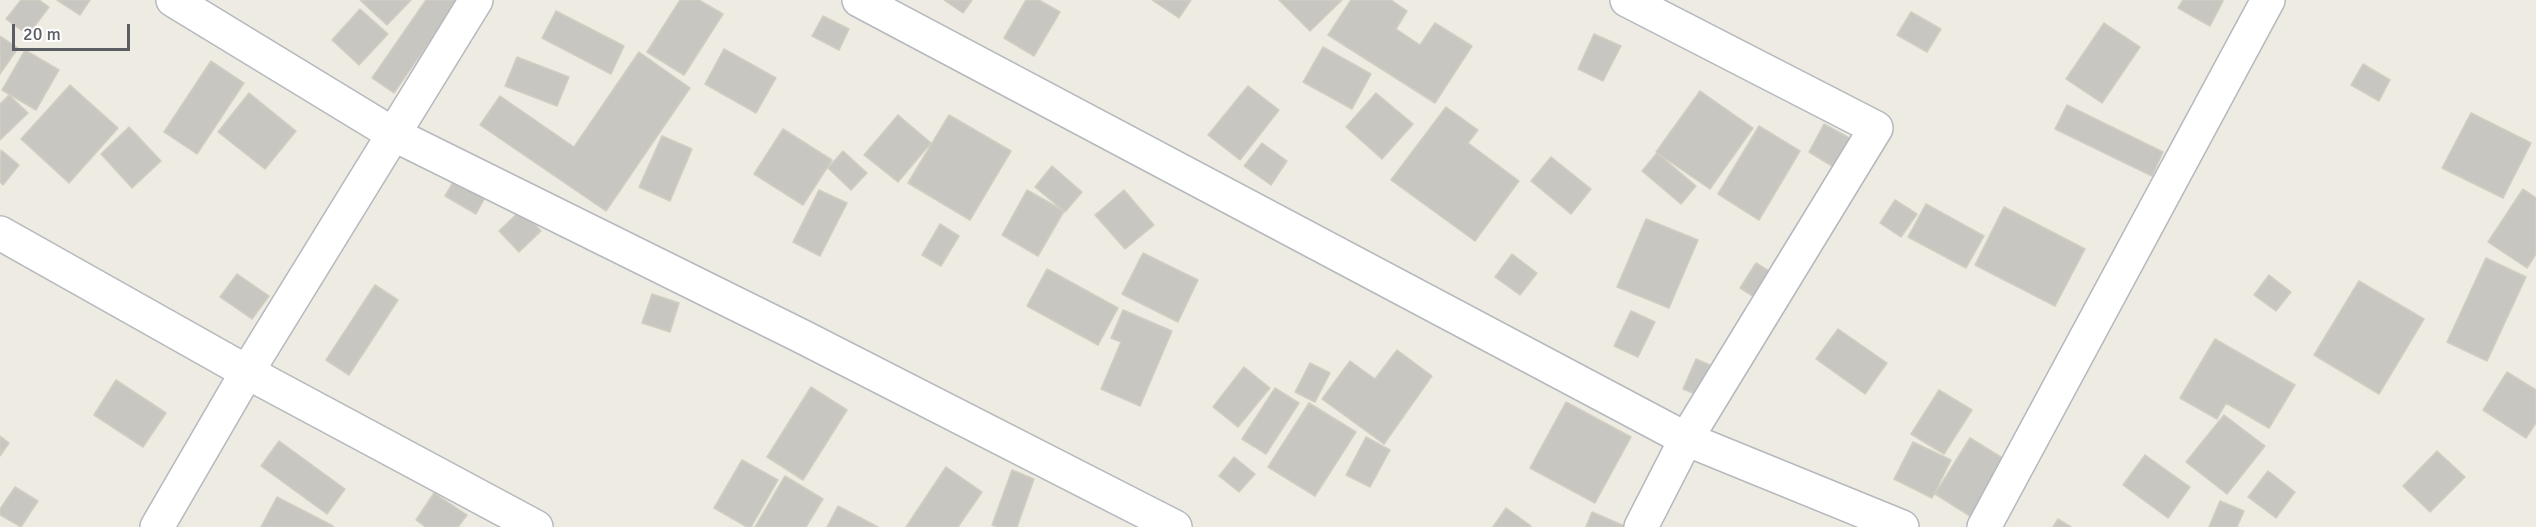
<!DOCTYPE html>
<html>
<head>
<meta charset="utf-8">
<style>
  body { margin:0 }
  #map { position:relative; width:2536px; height:527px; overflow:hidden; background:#edebe2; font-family:Signika,sans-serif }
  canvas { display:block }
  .scale { position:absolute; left:12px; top:24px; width:118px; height:27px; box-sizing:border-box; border:3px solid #5b5e63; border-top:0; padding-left:8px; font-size:18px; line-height:21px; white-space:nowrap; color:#5b5e63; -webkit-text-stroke:4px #fff; paint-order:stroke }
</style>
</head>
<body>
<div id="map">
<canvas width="2536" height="527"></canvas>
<div class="scale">20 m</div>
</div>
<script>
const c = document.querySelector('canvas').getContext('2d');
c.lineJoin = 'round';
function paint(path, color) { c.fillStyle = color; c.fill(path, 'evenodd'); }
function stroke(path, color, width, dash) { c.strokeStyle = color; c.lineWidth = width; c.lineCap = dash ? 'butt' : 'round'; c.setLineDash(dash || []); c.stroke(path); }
const building = new Path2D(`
  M21,0h18l10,7 -21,28 -22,-16z
  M57,0h33l-10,15z
  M360,0h51l-24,25z
  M426,0h32l-64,93 -22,-15z
  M680,0h19l24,14 -39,61 -37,-23z
  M944,0h28l-9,13z
  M1026,0h13l21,12 -26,44 -30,-18z
  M1152,0h39l-12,18z
  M1279,0h63l-32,31z
  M1351,0h40l16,11 -11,18 24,16 15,-22 37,23 -37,57 -107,-68z
  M2183,0h38l2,1 -13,25 -32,-18z
  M360,9l28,25 -29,31 -27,-25z
  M556,11l68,35 -13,28 -69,-36z
  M1911,12l30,17 -14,23 -30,-17z
  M823,16l26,13 -10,21 -27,-14z
  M2104,23l36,24 -38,56 -36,-24z
  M1594,34l27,12 -18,35 -25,-12z
  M0,36l18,12 -18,26z
  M1323,47l48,27 -19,35 -49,-27z
  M724,49l52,29 -20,35 -51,-29z
  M25,50l34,20 -23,40 -34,-20z
  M639,52l51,36 -84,123 -126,-86 20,-29 74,51z
  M517,57l52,20 -12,29 -52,-20z
  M211,61l33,22 -47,71 -33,-22z
  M2363,64l27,16 -11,21 -28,-16z
  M70,85l48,43 -49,55 -48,-44z
  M1248,86l31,24 -39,50 -32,-25z
  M1700,91l53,37 -43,61 -54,-37z
  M249,93l47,38 -31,38 -47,-37z
  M1376,93l37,31 -31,35 -36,-32z
  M9,95l19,18 -28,27v-36z
  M2067,105l96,47 -11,24 -97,-47z
  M1446,107l32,23 -10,13 51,38 -44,60 -84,-61z
  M2471,113l60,30 -28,55 -61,-30z
  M898,115l33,28 -33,39 -34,-27z
  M949,115l62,36 -41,69 -62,-37z
  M1824,124l29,16 -16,29 -28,-17z
  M1759,126l41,25 -41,69 -41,-26z
  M129,127l32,34 -29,27 -31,-34z
  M783,129l49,31 -29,45 -49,-31z
  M662,136l30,13 -22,52 -31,-14z
  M1262,143l25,18 -16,24 -27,-19z
  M1,150l18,15 -16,20 -3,-3z
  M843,151l24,22 -16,17 -23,-22z
  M1657,153l39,33 -15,18 -39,-33z
  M1551,157l40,32 -20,25 -40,-33z
  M1052,166l30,26 -17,20 -30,-25z
  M458,174l30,18 -12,22 -31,-18z
  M2523,189l13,9v56l-9,14 -39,-26z
  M819,190l28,13 -27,53 -27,-14z
  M1027,190l37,21 -26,45 -36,-21z
  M1124,190l30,35 -29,24 -30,-34z
  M1895,200l22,14 -16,23 -21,-14z
  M1926,204l58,32 -18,32 -58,-31z
  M2004,207l81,42 -30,57 -80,-41z
  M521,210l20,21 -22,21 -20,-21z
  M1646,219l52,21 -29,68 -52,-21z
  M940,224l19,12 -18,30 -19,-11z
  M1143,253l55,27 -20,42 -56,-28z
  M1512,254l25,19 -17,22 -25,-18z
  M2486,258l40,19 -39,84 -40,-19z
  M1756,263l24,15 -16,25 -24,-15z
  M1047,269l71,39 -20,37 -71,-39z
  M237,274l32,22 -17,23 -32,-22z
  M2269,275l22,17 -15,19 -22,-16z
  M2359,281l65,38 -45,75 -65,-39z
  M375,285l23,15 -49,75 -23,-15z
  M652,294l27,9 -9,29 -28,-9z
  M1123,310l49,21 -32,75 -39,-17 20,-47 -10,-4z
  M1631,311l24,11 -17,35 -24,-11z
  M1838,329l49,34 -22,31 -49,-35z
  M2215,339l80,46 -26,43 -43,-25 -9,16 -37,-21z
  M1397,350l35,26 -48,68 -62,-45 28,-38 25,18z
  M1696,359l30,13 -13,29 -30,-12z
  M1310,363l20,10 -15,29 -20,-10z
  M1244,367l26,21 -32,39 -25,-20z
  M2507,372l29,18v33l-10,15 -43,-28z
  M116,380l50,33 -23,34 -49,-32z
  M811,387l36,23 -44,70 -36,-23z
  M1275,388l24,15 -33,51 -24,-15z
  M1939,390l33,20 -28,44 -33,-20z
  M1566,402l65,35 -36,66 -65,-35z
  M1309,403l47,29 -41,64 -47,-29z
  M2224,415l41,31 -38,48 -41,-32z
  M0,436l9,7 -9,13z
  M1366,437l24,13 -20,37 -24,-12z
  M1970,438l42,26 -34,57 -43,-27z
  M279,441l66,48 -18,25 -66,-48z
  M1913,442l38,18 -19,38 -38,-19z
  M2437,451l28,26 -35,35 -27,-26z
  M2145,455l45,32 -22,31 -45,-33z
  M1234,457l21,17 -16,18 -20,-16z
  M742,460l36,20 -27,47h-4l-33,-19z
  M946,467l36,25 -24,35h-52z
  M1012,470l22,9 -17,48h-20l-5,-2z
  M2268,471l27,21 -19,26 -28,-21z
  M785,476l38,23 -17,28h-51z
  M15,487l23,14 -17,26 -21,-12v-6z
  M434,493l33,22 -9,12h-32l-10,-7z
  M277,497l56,29v1h-72z
  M2220,501l24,10 -7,16h-28z
  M838,506l40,21h-51z
  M1506,508l25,18 -1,1h-37z
  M1592,512l35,15h-41z
  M2058,519l13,8h-18z`);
paint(building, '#c8c6c0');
stroke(building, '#d2cdc1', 1.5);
const street = new Path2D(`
  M173,0l220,134 408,202 374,191
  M859,0l827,439 216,88
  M1627,0l249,128 -190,311 -45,88
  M0,233l247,139 289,155
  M157,527l90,-155 229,-372
  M1984,527l284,-527`);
stroke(street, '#b5b8bd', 36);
stroke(street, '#fff', 33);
</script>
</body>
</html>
